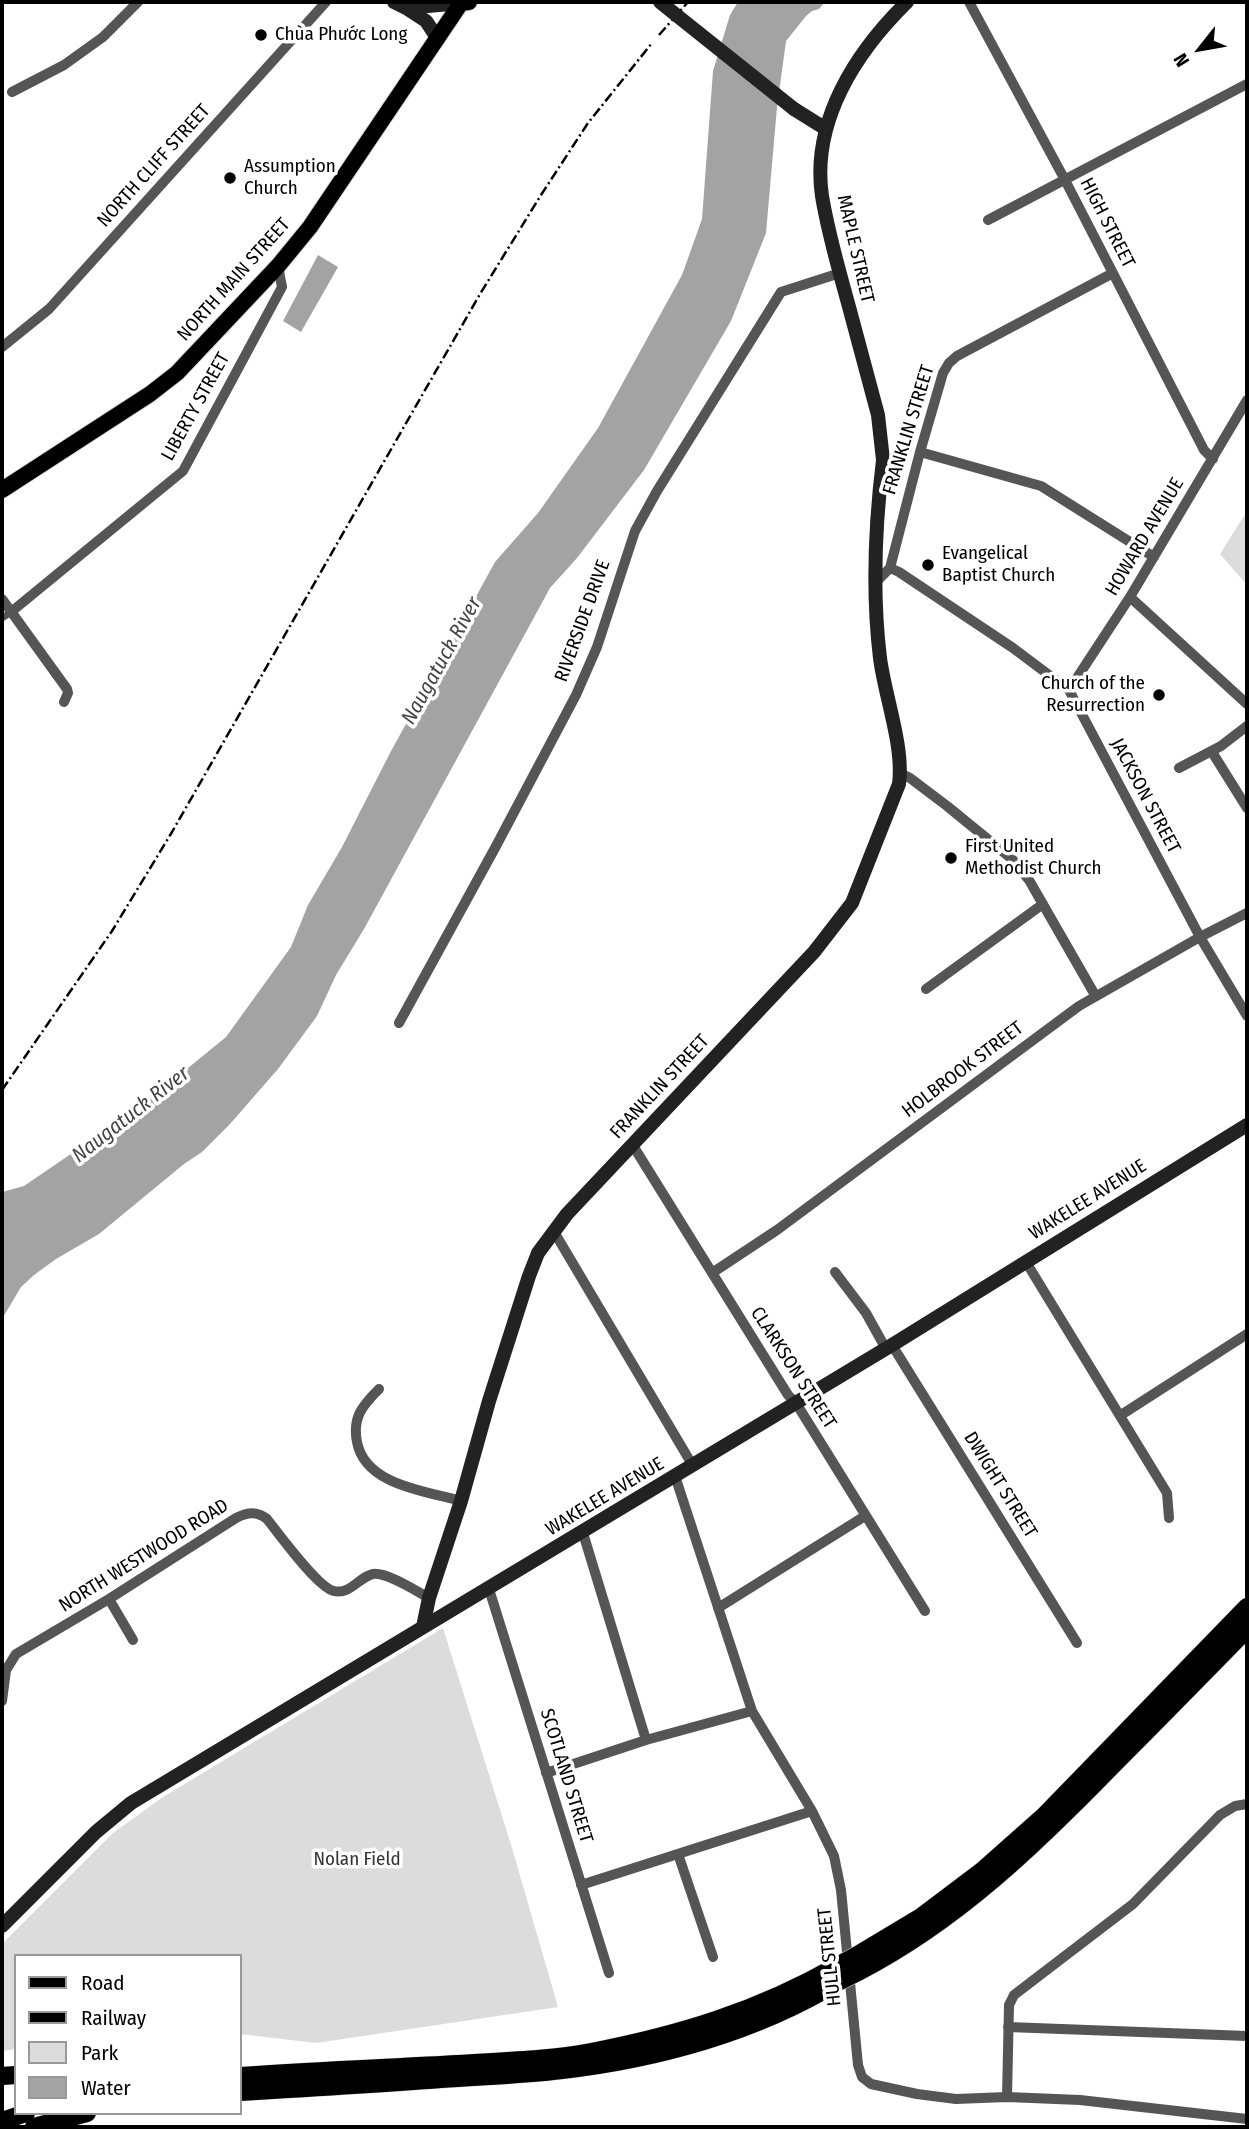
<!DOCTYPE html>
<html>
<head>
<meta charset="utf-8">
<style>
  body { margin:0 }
  #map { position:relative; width:1249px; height:2129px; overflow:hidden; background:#fff; font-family:"Fira Sans Condensed",sans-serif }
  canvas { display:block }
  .frame { position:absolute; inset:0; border:4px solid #000; pointer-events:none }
  .legend { position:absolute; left:14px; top:1954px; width:228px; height:161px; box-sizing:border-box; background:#fff; border:2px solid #999; margin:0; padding:9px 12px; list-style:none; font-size:21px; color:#000 }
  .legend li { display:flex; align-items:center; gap:14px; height:35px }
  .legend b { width:35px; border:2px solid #999 }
  .north { position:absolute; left:1165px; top:14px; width:70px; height:70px; -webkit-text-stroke:5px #fff; paint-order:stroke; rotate:239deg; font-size:19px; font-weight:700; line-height:28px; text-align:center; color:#000 }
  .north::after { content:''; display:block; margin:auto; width:24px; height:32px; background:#000; clip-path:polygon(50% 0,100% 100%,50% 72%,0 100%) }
</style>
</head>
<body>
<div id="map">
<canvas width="1249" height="2129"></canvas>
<div class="frame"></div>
<ul class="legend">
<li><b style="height:9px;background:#000"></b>Road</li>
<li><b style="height:9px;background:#000"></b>Railway</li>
<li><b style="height:19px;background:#dcdcdc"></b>Park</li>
<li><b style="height:19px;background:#a3a3a3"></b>Water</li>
</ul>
<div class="north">N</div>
</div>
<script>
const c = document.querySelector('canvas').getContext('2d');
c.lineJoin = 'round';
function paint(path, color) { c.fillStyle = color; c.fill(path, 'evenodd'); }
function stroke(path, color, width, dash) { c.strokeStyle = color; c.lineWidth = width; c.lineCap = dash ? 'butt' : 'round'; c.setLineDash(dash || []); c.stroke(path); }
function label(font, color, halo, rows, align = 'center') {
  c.font = font + ' "Fira Sans Condensed",sans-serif'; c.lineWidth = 7; c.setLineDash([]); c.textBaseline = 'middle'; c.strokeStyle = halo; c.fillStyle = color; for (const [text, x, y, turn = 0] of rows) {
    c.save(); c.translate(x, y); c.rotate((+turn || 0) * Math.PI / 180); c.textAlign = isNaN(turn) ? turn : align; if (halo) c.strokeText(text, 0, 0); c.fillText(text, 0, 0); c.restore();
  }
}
paint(new Path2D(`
  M1247,511v74l-27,-31z
  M443,1628l69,220 46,159 -242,36 -76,-9v-78h-224v93l-14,2v-107l111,-111 50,-36z`), '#dcdcdc');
paint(new Path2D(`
  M738,2h87l-6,7 -7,2 -6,5 -20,25 -9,66 -11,126 -35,88 -87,149 -67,88 -27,30 -186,341 -28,46 -19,41 -39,53 -48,55 -28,28 -18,12 -85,70 -43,25 -22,16 -13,12 -19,32v-127l22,-6 120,-82 82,-67 65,-90 17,-42 34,-58 48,-94 105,-191 43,-49 60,-85 84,-153 20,-56 11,-148 17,-56z
  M318,255l20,12 -37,65 -18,-11z`), '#a3a3a3');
const primary = new Path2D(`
  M2,490l148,-96 27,-21 101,-107 32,-39 151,-224 8,-1`);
const motorway = new Path2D(`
  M856,1956l65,-39 61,-46 62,-55 203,-209
  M858,1972c99,-51 178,-128 255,-207 45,-45 90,-91 134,-136
  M2,2076l14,-1
  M240,2076c72,-5 145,-8 218,-12 44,-3 90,-4 133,-12 88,-17 167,-41 246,-86
  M240,2092c67,-4 134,-8 201,-13 40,-3 81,-4 121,-9 95,-11 194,-38 276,-88
  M2,2121l24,-8
  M34,2127l53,-14`);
stroke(primary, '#dbdbdb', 18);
stroke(motorway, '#dbdbdb', 19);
stroke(new Path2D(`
  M2,618l9,-6`), '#555', 7);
stroke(new Path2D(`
  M969,2l96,178 139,270 9,9
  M12,92l52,-27 39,-28 35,-35
  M988,220l259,-136
  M2,347l47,-38 277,-307
  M920,452l121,34 113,71
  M890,568l30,-116 23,-79 6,-10 8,-7 156,-83
  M875,583l15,-15 9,4 114,76 56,42 131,247 47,79
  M1130,597l117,107
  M2,599l65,90 1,4 -4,9
  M11,612l172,-141 99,-184 -4,-21
  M1069,690l61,-93 117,-197
  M1212,752l35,56
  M1179,768l42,-22 26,-20
  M900,773l10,5 37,28 65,53 17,21 66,115
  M926,989l117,-85
  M399,1023l96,-175 81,-153 21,-48 38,-116 22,-40 124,-199 59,-19
  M632,1144l156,251 8,8 129,208
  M553,1230l140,236
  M1026,1262l141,231 2,25
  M835,1272l31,41 20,36
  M712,1273l65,-43 302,-224 121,-69 47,-24
  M892,1345l185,298
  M379,1389c-16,16 -27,28 -22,53 8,43 68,49 104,59
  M1121,1415l126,-81
  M675,1476l77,235 60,100 22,45 7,34 17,175 4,12 9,7 46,10 39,5 51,-2 73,3 167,19
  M583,1533l63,207
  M489,1589l120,384
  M109,1599l24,41
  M718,1608l147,-92
  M2,1701l4,-31 10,-16 93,-55 127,-81c12,-6 21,-7 31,1 12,15 51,69 67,72 16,4 25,-14 39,-17 14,-2 43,17 56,24
  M546,1773l100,-33 106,-29
  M678,1854l35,103
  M581,1885l231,-74
  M1008,2027l239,9
  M1007,2097l2,-92 5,-10 119,-91 87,-89 15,-9 12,-2`), '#555', 10);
stroke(new Path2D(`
  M394,2l12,6 55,-5
  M406,8l20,13 12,18
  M794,109l32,20
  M423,1627l6,-29 32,-97 28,-100 40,-125 9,-23 29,-39 247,-262 38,-49 47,-119c5,-38 -14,-87 -19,-126 -8,-66 -5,-133 3,-198l-5,-45c-12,-44 -23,-87 -35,-130 -8,-29 -16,-59 -21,-89 -11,-75 34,-144 85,-194
  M2,1926l94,-94 35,-29 761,-458 355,-220`), '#222', 14);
stroke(primary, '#000', 16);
stroke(motorway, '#000', 18);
stroke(new Path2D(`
  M659,35l29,-33
  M2,1090l110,-159 60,-99 308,-538 61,-99 47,-72 64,-80`), '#000', 2.5, [10, 3.5, 2, 3.5]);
const motorwayBridge = new Path2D(`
  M837,1966l19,-10
  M838,1982l20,-10`);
stroke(motorwayBridge, '#dbdbdb', 19, []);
stroke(new Path2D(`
  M660,2l134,107`), '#222', 14);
stroke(motorwayBridge, '#000', 18);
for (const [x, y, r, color] of [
  [261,35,7,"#000"],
  [230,178,7,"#000"],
  [928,565,7,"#000"],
  [1159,695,7,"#000"],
  [951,858,7,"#000"]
]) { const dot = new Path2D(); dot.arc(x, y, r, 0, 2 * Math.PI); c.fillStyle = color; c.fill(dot); stroke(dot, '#fff', 2.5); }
label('19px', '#000', '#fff', [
  ["Chùa Phước Long",275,35],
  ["Assumption",244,167],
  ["Church",244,189],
  ["Evangelical",942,554],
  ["Baptist Church",942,576],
  ["Church of the",1145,684,"right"],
  ["Resurrection",1145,706,"right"],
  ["First United",965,847],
  ["Methodist Church",965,869]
], 'left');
label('19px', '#000', '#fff', [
  ["NORTH CLIFF STREET",154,166,-48],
  ["HIGH STREET",1107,223,63],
  ["MAPLE STREET",855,249,77],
  ["NORTH MAIN STREET",234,280,-48],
  ["LIBERTY STREET",196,407,-61],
  ["FRANKLIN STREET",909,430,-73],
  ["HOWARD AVENUE",1145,537,-59],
  ["RIVERSIDE DRIVE",583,621,-70],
  ["JACKSON STREET",1145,796,62],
  ["HOLBROOK STREET",963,1070,-37],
  ["FRANKLIN STREET",660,1087,-47],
  ["WAKELEE AVENUE",1088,1200,-32],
  ["CLARKSON STREET",793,1368,57],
  ["DWIGHT STREET",1000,1485,58],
  ["WAKELEE AVENUE",605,1497,-31],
  ["NORTH WESTWOOD ROAD",144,1556,-32],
  ["SCOTLAND STREET",566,1776,73],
  ["HULL STREET",830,1957,-96]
]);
label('19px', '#333', '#fff', [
  ["Nolan Field",357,1860]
]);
label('italic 21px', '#444', '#fff', [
  ["Naugatuck River",442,661,-61],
  ["Naugatuck River",131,1115,-38]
]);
</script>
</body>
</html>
